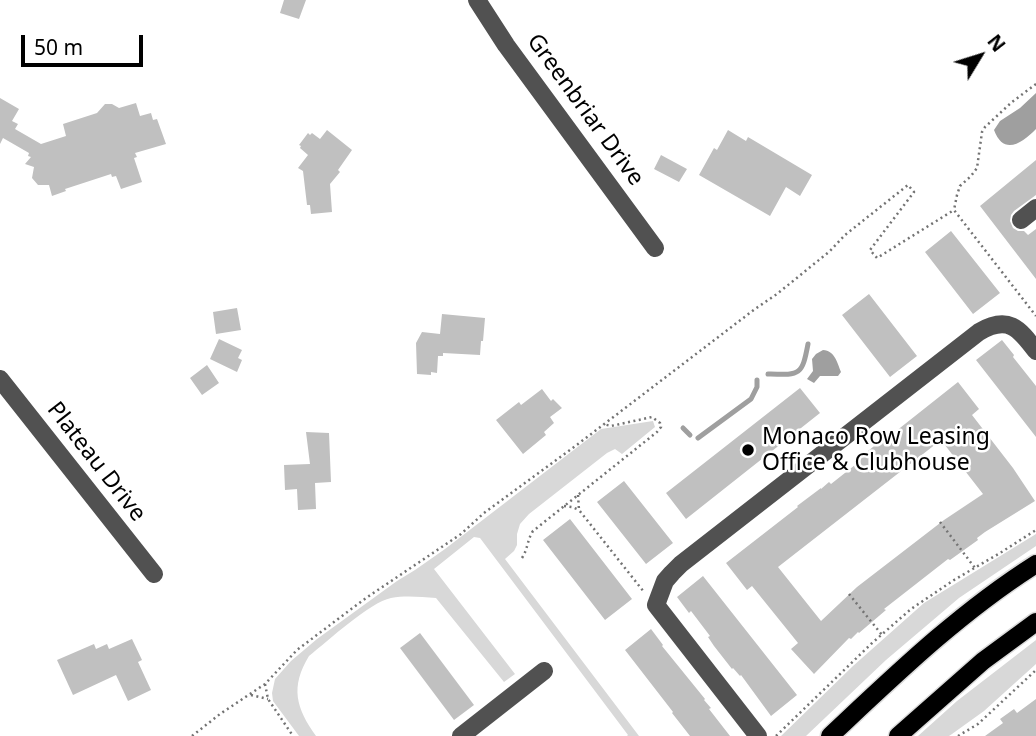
<!DOCTYPE html>
<html>
<head>
<meta charset="utf-8">
<style>
  body { margin:0 }
  #map { position:relative; width:1036px; height:736px; overflow:hidden; background:#fff; font-family:"Noto Sans",sans-serif }
  canvas { display:block }
  .north { position:absolute; left:945px; top:21px; width:70px; height:70px; -webkit-text-stroke:5px #fff; paint-order:stroke; rotate:52deg; font-size:19px; font-weight:700; line-height:28px; text-align:center; color:#000 }
  .north::after { content:''; display:block; margin:auto; width:24px; height:32px; background:#000; clip-path:polygon(50% 0,100% 100%,50% 72%,0 100%) }
  .scale { position:absolute; left:21px; top:35px; width:122px; height:32px; box-sizing:border-box; border:4px solid #000; border-top:0; padding-left:9px; font-size:21px; line-height:24px; white-space:nowrap; color:#000; -webkit-text-stroke:5px #fff; paint-order:stroke }
</style>
</head>
<body>
<div id="map">
<canvas width="1036" height="736"></canvas>
<div class="north">N</div>
<div class="scale">50 m</div>
</div>
<script>
const c = document.querySelector('canvas').getContext('2d');
c.lineJoin = 'round';
function paint(path, color) { c.fillStyle = color; c.fill(path, 'evenodd'); }
function stroke(path, color, width, dash) { c.strokeStyle = color; c.lineWidth = width; c.lineCap = dash ? 'butt' : 'round'; c.setLineDash(dash || []); c.stroke(path); }
function label(font, color, halo, rows, align = 'center') {
  c.font = font + ' "Noto Sans",sans-serif'; c.lineWidth = 5; c.setLineDash([]); c.textBaseline = 'middle'; c.strokeStyle = halo; c.fillStyle = color; for (const [text, x, y, turn = 0] of rows) {
    c.save(); c.translate(x, y); c.rotate((+turn || 0) * Math.PI / 180); c.textAlign = isNaN(turn) ? turn : align; if (halo) c.strokeText(text, 0, 0); c.fillText(text, 0, 0); c.restore();
  }
}
paint(new Path2D(`
  M653,421l2,6 -33,27 -7,-5 -8,4 -78,61 -9,10 -3,10v11l-3,6 -9,8 134,177h-12l1,-1 -148,-197 -6,-1 -40,32 81,105 -11,8 -68,-84c-15,-1 -30,-3 -45,0 -21,4 -63,43 -82,58 -19,31 -13,52 7,80h-17l-26,-35 -1,-8 3,-14 16,-18 26,-22 80,-58 18,-11 30,-21 156,-120z
  M1036,534v12l-77,52 -73,62 -80,76h-25l72,-70 71,-63z
  M1036,640v24l-52,47 -32,23 -3,2h-31l39,-35z`), '#d8d8d8');
paint(new Path2D(`
  M1036,93v36c-13,13 -32,28 -42,1l6,-9 20,-13z
  M823,350c12,1 14,12 18,22l-3,4h-18l-6,7 -7,-4 6,-8 -1,-12 4,-5z`), '#9f9f9f');
stroke(new Path2D(`
  M768,374c32,1 34,2 40,-30
  M683,428l7,7
  M698,438l53,-39 6,-12v-7`), '#9f9f9f', 5);
paint(new Path2D(`
  M284,0h22l-7,19 -19,-6z
  M0,98l19,11 -7,12 6,3 -3,5 26,15 25,-8 -3,-12 34,-11 8,-9h7l7,4 17,-5 4,13 11,-3 2,7 4,-1 9,25 -31,9 2,4 -3,1 8,24 -21,7 -5,-13 -4,1 -1,-3 -46,15 1,2 -14,5 -3,-11h-11l-6,-7 2,-11 -9,-3 6,-7 -3,-1 1,-3 -26,-15 -3,6z
  M327,130l25,20 -14,20 2,2 -10,12 2,28 -21,2 -1,-9h-3l-4,-34 -5,-3 10,-13 -8,-7 1,-2 -2,-1 9,-12 2,2 2,-2 8,6z
  M728,130l18,11 2,-4 64,38 -12,21 -14,-9 -16,29 -71,-41 15,-27 3,2z
  M661,155l26,14 -8,13 -25,-13z
  M1036,160v35l-22,16 -3,4 -1,6 3,7 5,3h6l4,4 8,-6v50l-56,-73z
  M951,231l49,62 -27,21 -48,-62z
  M869,294l48,62 -27,21 -48,-62z
  M237,308l4,22 -25,4 -3,-22z
  M442,314l43,4 -2,23h-2l-1,14 -37,-2v3h-5l-1,17 -6,-1v3l-14,-1 -1,-31 6,-11 18,2z
  M219,339l23,11 -4,8 4,2 -5,12 -27,-13z
  M1002,340l12,15 -1,2 23,29v51l-60,-77z
  M207,365l12,18 -17,12 -12,-17z
  M958,382l21,27 -7,6 41,53 22,33 -50,31 -8,6 1,2 -28,20 -2,-1 -64,50 2,1 -27,23 -1,-1 -7,7 -2,-1 -35,36 -23,-25 7,-6 -46,-57 -5,4 -21,-27 72,-56 -1,-1 24,-18v1l8,-7 2,2 24,-19 -1,-2 8,-6v-1l23,-19 1,2zM941,440l42,54 -39,26 -87,67 -36,34 -43,-54z
  M800,388l20,25 -134,106 -20,-26z
  M542,389l9,12 2,-2 9,9 -12,9 4,6 -10,9 2,3 -23,19 -27,-34 23,-18 2,3z
  M306,432l23,1 2,49 -16,1 1,26 -18,1 -1,-21 -12,1 -1,-25 26,-1z
  M624,481l49,62 -27,21 -49,-62z
  M570,519l62,80 -27,21 -62,-80z
  M703,576l94,119 -26,21 -30,-41 -1,1 -7,-8 -1,1 -18,-23 -6,-9 2,-1 -19,-25 -2,2 -12,-16z
  M651,629l12,16 -1,1 43,53 -1,1 7,8 -2,1 21,27h-40l-18,-23 1,-1 -48,-62z
  M420,633l54,72 -20,15 -54,-72z
  M132,639l10,21 -4,2 13,28 -23,11 -12,-26 -43,20 -16,-35 37,-16 2,5 11,-5 2,5z
  M1036,699v37h-51l18,-13 -3,-4 14,-10 3,4z`), '#c0c0c0');
const major = new Path2D(`
  M830,736c65,-61 130,-124 206,-172
  M898,736l85,-75 53,-39`);
stroke(major, '#dbdbdb', 21);
stroke(new Path2D(`
  M1036,84l-24,18 -27,25 -3,5 -5,36 -6,8 -11,10 -3,9 -3,15 82,106
  M578,495l1,15 65,82
  M564,506l8,1 7,3
  M940,522l35,46
  M522,558c6,-9 5,-18 11,-27l124,-99 4,-5 -1,-4 -8,-6 -41,9 -8,-2
  M849,594l33,41
  M265,684l3,15 25,37
  M251,695l17,4
  M192,736l28,-22 45,-30 32,-34 41,-31 28,-21 95,-64 23,-21 94,-69 177,-135 22,-15 53,-43 15,-16 63,-50 6,7 -44,58 7,8 77,-48
  M776,736l95,-92 40,-35 43,-29 46,-27 36,-23
  M958,736l20,-12 58,-54`), '#737373', 2.5, [2, 3.5]);
stroke(new Path2D(`
  M477,0l29,45 149,203
  M1021,220l15,-12
  M0,379l154,195
  M461,736l83,-65
  M758,736l-102,-131 9,-24 7,-8 9,-9 298,-232c29,-17 40,-4 57,19`), '#515151', 18);
stroke(major, '#000', 18);
for (const [x, y, r, color] of [
  [748,450,7,"#000"]
]) { const dot = new Path2D(); dot.arc(x, y, r, 0, 2 * Math.PI); c.fillStyle = color; c.fill(dot); stroke(dot, '#fff', 2.5); }
label('23px', '#000', '#fff', [
  ["Greenbriar Drive",585,110,54],
  ["Plateau Drive",96,462,52]
]);
label('23px', '#000', '#fff', [
  ["Monaco Row Leasing",762,437],
  ["Office & Clubhouse",762,463]
], 'left');
</script>
</body>
</html>
